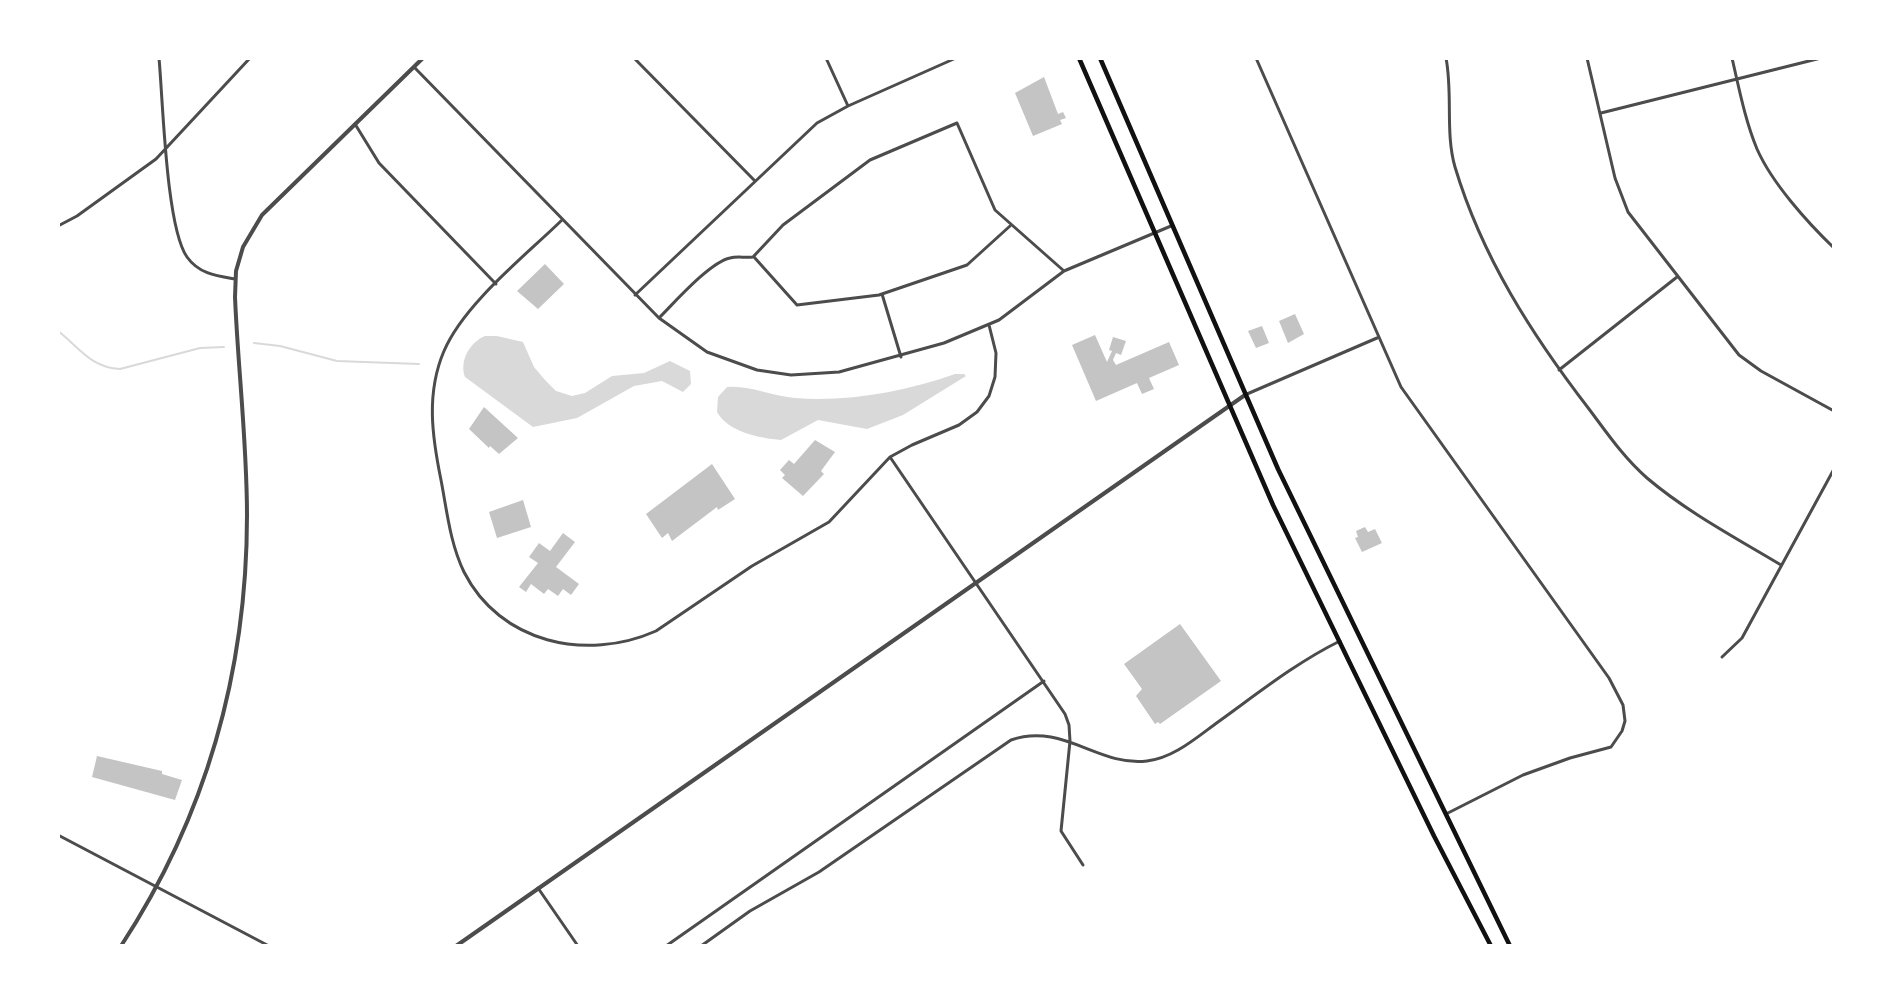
<!DOCTYPE html>
<html>
<head>
<meta charset="utf-8">
<style>
  body { margin:0 }
  #map { position:relative; width:1892px; height:1004px; overflow:hidden; background:#fff; font-family:Literata,serif }
  canvas { display:block }
  .frame { position:absolute; inset:0; border:60px solid #fff; pointer-events:none }
</style>
</head>
<body>
<div id="map">
<canvas width="1892" height="1004"></canvas>
<div class="frame"></div>
</div>
<script>
const c = document.querySelector('canvas').getContext('2d');
c.lineJoin = 'round';
function paint(path, color) { c.fillStyle = color; c.fill(path, 'evenodd'); }
function stroke(path, color, width, dash) { c.strokeStyle = color; c.lineWidth = width; c.lineCap = dash ? 'butt' : 'round'; c.setLineDash(dash || []); c.stroke(path); }
paint(new Path2D(`
  M485,336h12l26,6 11,25 11,13 11,11 16,5 13,-3 27,-17 32,-3 26,-12 20,10 1,13 -8,8 -21,-11 -28,5 -57,32 -44,9 -68,-50c-6,-16 5,-35 20,-41z
  M955,374h9l2,2 -63,39 -36,14 -49,-9 -37,20c-22,-2 -53,-8 -64,-28l1,-15 9,-10c22,-2 45,9 68,11 52,4 110,-6 160,-24z`), '#d9d9d9');
stroke(new Path2D(`
  M58,331c21,16 33,37 62,38l80,-21 24,-1
  M254,343l26,3 57,15 82,3`), '#d9d9d9', 2);
paint(new Path2D(`
  M1044,77l14,37 5,-2 3,6 -6,2 2,4 -29,12 -18,-43z
  M545,264l19,20 -26,25 -21,-18z
  M1295,314l9,20 -16,9 -9,-22z
  M1262,326l7,17 -13,5 -8,-17z
  M1095,335l12,27 5,-11 -3,-1 4,-13 13,4 -5,14 -5,-2 -3,7 3,5 53,-23 10,23 -30,13 5,11 -12,5 -5,-11 -41,18 -24,-56z
  M484,407l34,31 -19,16 -9,-8 -1,2 -20,-19z
  M815,440l20,12 -14,19 3,3 -21,22 -21,-18 3,-3 -5,-5 9,-10 5,4z
  M712,464l23,35 -17,11 -1,-3 -45,34 -4,-8 -6,5 -16,-24z
  M523,500l8,27 -34,11 -8,-26z
  M1365,527l3,5 7,-3 7,14 -20,9 -7,-14 3,-1 -2,-6z
  M563,533l12,9 -19,25 23,17 -8,11 -8,-6 -5,7 -10,-7 -4,5 -13,-10 -5,8 -7,-5 19,-24 -9,-6 10,-14 11,8z
  M1180,624l41,57 -61,43 -2,-2 -3,2 -19,-28 6,-7 -18,-25z
  M97,756l65,15v3l20,6 -7,20 -83,-23z`), '#c4c4c4');
stroke(new Path2D(`
  M159,58c4,43 7,169 28,199 12,17 30,19 48,22
  M634,58l120,122
  M826,58l22,48
  M1256,58l145,329 208,291 14,27 2,16 -3,10 -11,16 -41,11 -47,17 -77,39
  M1446,58c7,36 -1,74 9,109 27,90 77,168 134,242 18,24 35,49 58,69 40,34 89,60 134,87
  M1587,58l28,120 13,34 111,143 22,16 73,40
  M1732,58c7,30 13,62 25,91 15,34 50,73 77,99
  M414,67l245,251 48,34 50,18 34,5 48,-3 105,-29 55,-23 65,-49 107,-45
  M1601,113l220,-55
  M355,124l24,39 117,121
  M562,220c-37,36 -98,84 -118,131 -18,42 -12,85 -3,129 6,31 9,63 23,92 36,71 122,90 192,59l96,-65 77,-44 61,-65 22,-12 47,-20 18,-13 12,-16 6,-19 1,-24 -7,-28
  M58,226l19,-10 79,-57 94,-101
  M754,257l43,48 82,-10 88,-30 43,-39
  M882,294l19,63
  M635,295l182,-172 31,-17 108,-48
  M659,318c15,-15 51,-56 71,-60 7,-2 15,0 23,-1l30,-32 87,-65 87,-37 38,87 69,61
  M1559,370l118,-93
  M1247,394l130,-56
  M890,457l175,257 4,11 1,16 -9,90 22,34
  M1722,657l20,-19 92,-169
  M58,835l211,111
  M538,888l40,58
  M666,946l378,-265
  M701,946l49,-35 69,-39 192,-132c52,-18 87,27 136,21 27,-3 50,-24 71,-39 39,-28 79,-60 122,-81`), '#4c4c4c', 3);
stroke(new Path2D(`
  M121,946c85,-130 126,-276 126,-431 0,-73 -9,-146 -12,-218l1,-26 7,-24 19,-32 161,-157
  M456,946l789,-551`), '#4c4c4c', 4);
stroke(new Path2D(`
  M1079,58l194,447 161,331 57,110
  M1100,58l178,411 232,477`), '#111', 4.5);
</script>
</body>
</html>
